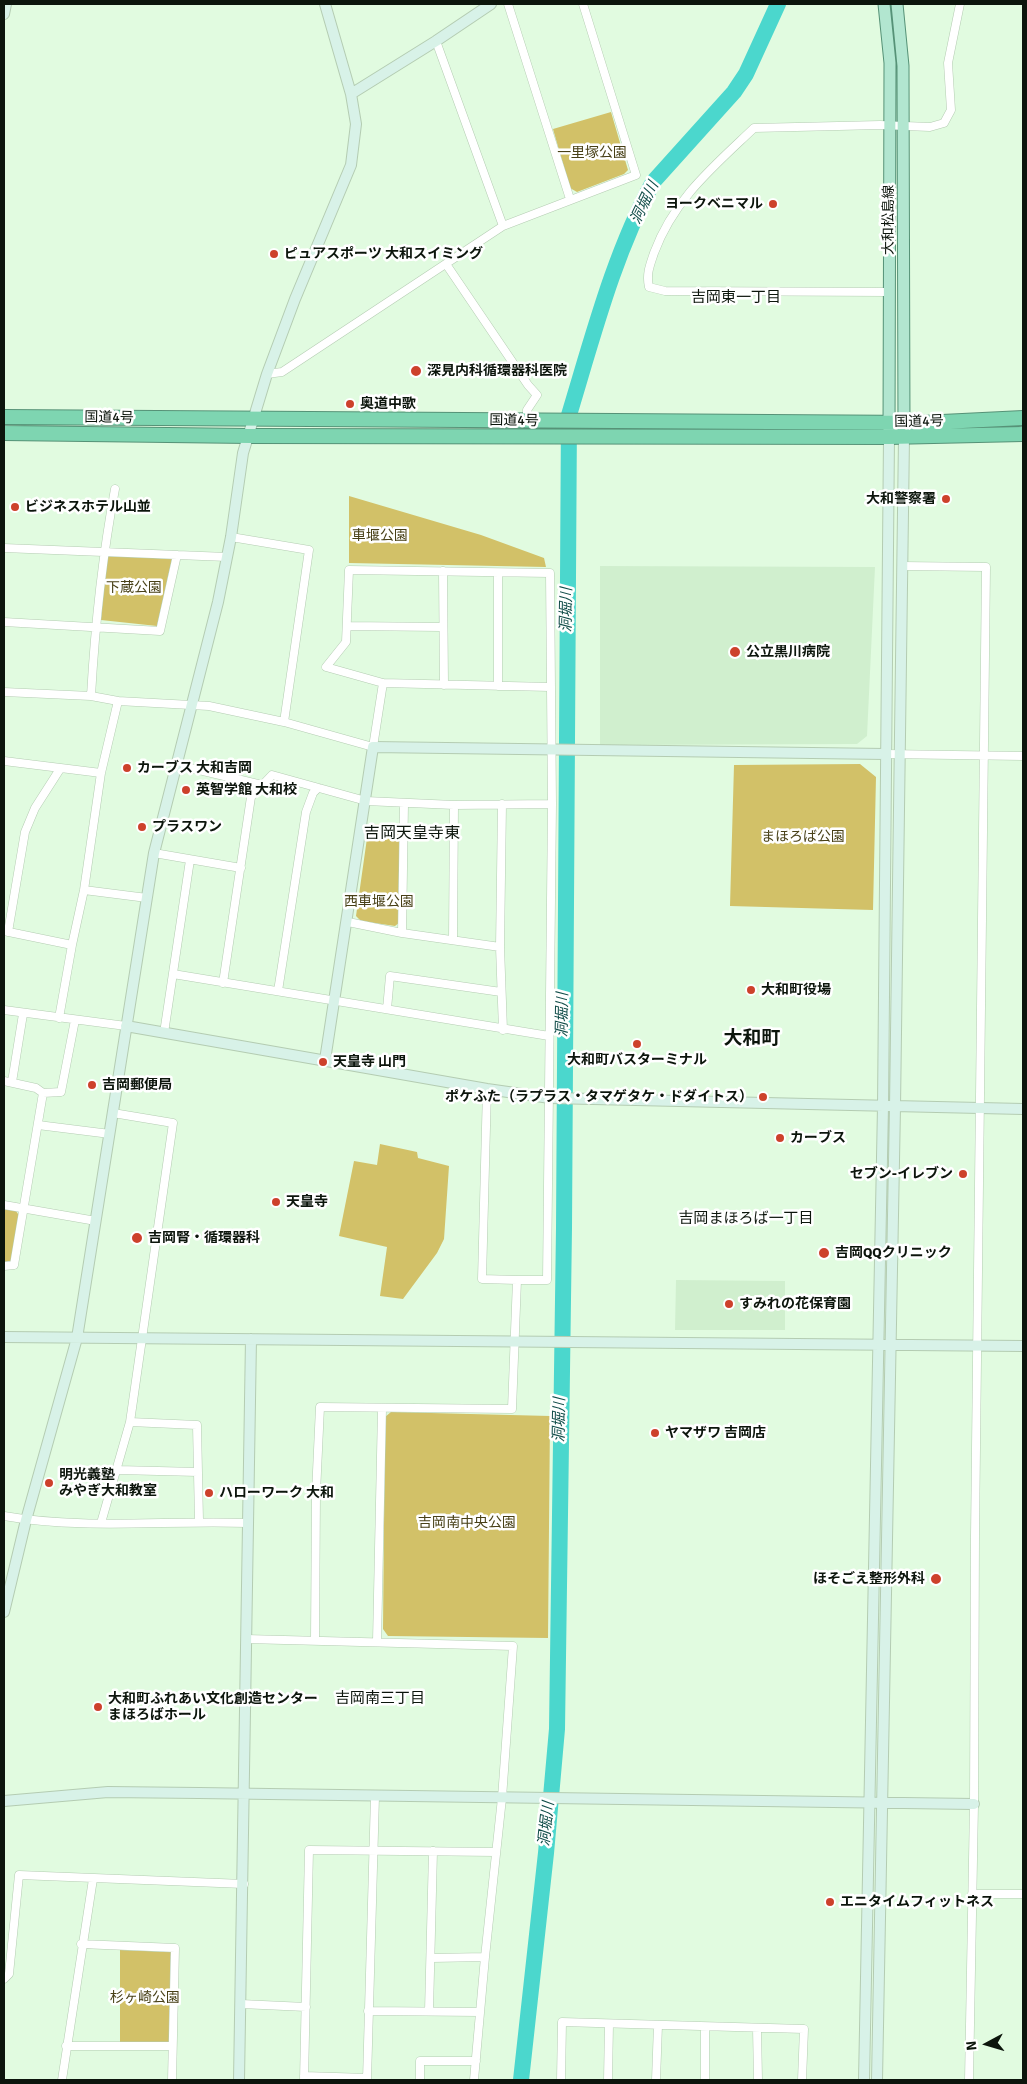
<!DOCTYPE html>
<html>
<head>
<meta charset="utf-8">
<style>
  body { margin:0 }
  #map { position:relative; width:1027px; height:2084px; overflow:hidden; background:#e1fbe0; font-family:Signika,sans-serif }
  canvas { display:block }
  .frame { position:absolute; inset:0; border:5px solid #0c150c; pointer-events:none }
  .north { position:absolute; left:962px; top:2019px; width:50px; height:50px; -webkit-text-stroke:4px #fff; paint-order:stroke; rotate:264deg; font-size:14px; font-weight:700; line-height:20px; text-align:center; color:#0c150c }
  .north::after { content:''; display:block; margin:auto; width:18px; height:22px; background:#0c150c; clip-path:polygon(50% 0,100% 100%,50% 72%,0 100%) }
</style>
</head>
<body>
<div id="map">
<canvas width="1027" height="2084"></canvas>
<div class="frame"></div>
<div class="north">N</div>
</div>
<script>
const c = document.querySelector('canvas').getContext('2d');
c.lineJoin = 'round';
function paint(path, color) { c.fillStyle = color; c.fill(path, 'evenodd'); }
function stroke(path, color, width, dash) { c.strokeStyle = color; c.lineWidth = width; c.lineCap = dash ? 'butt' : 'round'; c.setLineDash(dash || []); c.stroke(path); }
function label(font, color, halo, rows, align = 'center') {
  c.font = font + ' Signika,"Noto Sans JP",sans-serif'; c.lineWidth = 5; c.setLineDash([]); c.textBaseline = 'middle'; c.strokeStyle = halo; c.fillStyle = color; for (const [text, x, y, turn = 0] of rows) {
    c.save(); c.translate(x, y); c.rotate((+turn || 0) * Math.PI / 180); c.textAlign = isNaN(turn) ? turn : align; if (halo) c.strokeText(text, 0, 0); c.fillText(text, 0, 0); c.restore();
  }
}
paint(new Path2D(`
  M600,566l275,1 -8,169 -10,8 -257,1z
  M676,1280l109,1v49h-110z`), '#d0efce');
paint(new Path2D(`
  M611,112l17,58 -4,4 -47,18 -7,-4 -17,-59z
  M349,496l132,39 63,23 2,9 -197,-4z
  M106,554l66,5 -15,67 -56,-6z
  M860,764l16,13 -3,133 -143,-4 4,-141z
  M369,824l30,1 1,97 -5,4 -34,-5 -5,-5z
  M380,1144l37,8 1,6 31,8 -5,73 -7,14 -34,46 -23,-3 7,-49 -48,-11 15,-75 23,4z
  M4,1209l12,2 4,6 -9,45 -7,1z
  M391,1412l159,4 -2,222 -160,-2 -5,-7 2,-212z
  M120,1950l51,2 -2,92h-49z`), '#d2c168');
stroke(new Path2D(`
  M521,2080l25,-227 11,-124 7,-501 5,-813c24,-79 45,-161 84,-233l81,-90 12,-18 32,-70`), '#4bd7cd', 16);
const street = new Path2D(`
  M508,4l62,195
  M436,41l67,185
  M446,264l82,121 9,10 -10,15v11
  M889,292l-224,-1 -16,-4c-3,-13 1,-22 5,-34 20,-54 59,-86 100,-125l126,-3 50,2 14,-4 7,-13 -3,-47 12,-59
  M267,374l15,-2 221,-146 133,-51 -53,-171
  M231,537l78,13 -25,172
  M4,548l223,9
  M902,566l84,1 -11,968 -1,269 -5,276
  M443,571l1,114
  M498,574v112
  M4,622l156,9 17,-76
  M347,626l95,1
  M4,692l87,4 27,5 91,5 75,16 89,25 10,-64
  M91,696c4,-70 11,-138 24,-207
  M885,754l138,2
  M4,761l97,12
  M178,765l84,20
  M502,804l-2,143 3,83
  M154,853l87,15
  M84,890l63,8
  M348,922l54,11 98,14
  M4,931l68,14
  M8,932l17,-100 10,-24 25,-39
  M402,933l2,-129
  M453,940l1,-135
  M173,974l376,62
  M223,983l28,-186 21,-22 94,26 88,4 98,-1
  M278,991l28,-179 7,-19 5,-5
  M387,1009l3,-33 111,16
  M4,1010l122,16
  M59,1018l13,-73 12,-55 17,-117 17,-72
  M164,1033l26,-173
  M4,1081l32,7 7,5 -29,172 -10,1
  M12,1082l11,-68
  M43,1093l18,-1 14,-72
  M38,1125l72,9
  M4,1205l92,16
  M517,1280h30l5,-476 -2,-231 -201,-3 -3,72 -20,25 57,16 167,4
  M130,1422l67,3 2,96
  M118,1470l80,2
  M4,1516c80,14 163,4 244,7
  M101,1523l29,-101 43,-299 -60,-10
  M246,1639l267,7 -11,152 -17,159 -11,123
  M315,1640l1,-147 4,-86 192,2 5,-129 -35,-1 5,-190
  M377,1641l5,-232
  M972,1894h51
  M81,1944l94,4 -3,132
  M432,1958l53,-1
  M4,1979l5,-5 10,-99 225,9
  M241,2004l65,3
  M368,2011l112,1
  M429,2011l4,-160
  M757,2028l1,52
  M66,2046h106
  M304,2076l63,2
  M62,2080l31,-201
  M304,2080l5,-230 187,2
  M367,2080l8,-284
  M420,2080v-19h56
  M561,2080l1,-58 242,7 -2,51
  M608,2080l1,-56
  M656,2080l2,-55
  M705,2080v-53`);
const secondary = new Path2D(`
  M4,14l2,-10
  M351,94l85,-53 55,-37
  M126,1026l361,63 63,9 473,11
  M325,1060l48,-313 512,7
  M4,1337l1019,9
  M4,1612l22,-92 51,-182 77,-485 64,-251 13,-65 12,-84 24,-79 28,-75 56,-134 5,-41 -5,-30 -26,-90
  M4,1801l104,-9 91,1 775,11
  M239,2080l12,-741
  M864,2080l19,-974 6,-669
  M877,2080l18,-973 9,-670`);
const primary = new Path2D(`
  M884,4l6,59 -1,369
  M897,4l6,62 1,366`);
const highway = new Path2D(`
  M4,417l918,6 101,-5
  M4,433l245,3 640,1 134,-3`);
stroke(street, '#b4ccb2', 9);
stroke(secondary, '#b4ccb2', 12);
stroke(primary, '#569277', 13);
stroke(highway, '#569277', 16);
stroke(street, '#fff', 8);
stroke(secondary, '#d8f2e8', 10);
stroke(primary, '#b2e6d0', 11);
stroke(highway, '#7ed5b1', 14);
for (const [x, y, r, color] of [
  [773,204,5,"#cd412b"],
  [274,254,5,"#cd412b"],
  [416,371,6,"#cd412b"],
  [350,404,5,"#cd412b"],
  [946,499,5,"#cd412b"],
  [15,507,5,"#cd412b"],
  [735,652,6,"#cd412b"],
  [127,768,5,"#cd412b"],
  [186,790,5,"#cd412b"],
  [142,827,5,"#cd412b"],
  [751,990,5,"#cd412b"],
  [637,1044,5,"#cd412b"],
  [323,1062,5,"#cd412b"],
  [92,1085,5,"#cd412b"],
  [763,1097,5,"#cd412b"],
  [780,1138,5,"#cd412b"],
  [963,1174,5,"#cd412b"],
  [276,1202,5,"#cd412b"],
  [137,1238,6,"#cd412b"],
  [824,1253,6,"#cd412b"],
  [729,1304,5,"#cd412b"],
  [655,1433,5,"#cd412b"],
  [49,1483,5,"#cd412b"],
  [209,1493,5,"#cd412b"],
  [936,1579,6,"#cd412b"],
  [98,1707,5,"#cd412b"],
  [830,1902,5,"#cd412b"]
]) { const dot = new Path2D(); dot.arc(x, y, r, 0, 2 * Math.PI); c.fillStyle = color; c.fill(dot); stroke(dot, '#fff', 2); }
label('14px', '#484017', '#fff', [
  ["一里塚公園",592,153],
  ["車堰公園",380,536],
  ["下蔵公園",134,588],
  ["まほろば公園",803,837],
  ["西車堰公園",379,902],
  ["吉岡南中央公園",467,1523],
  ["杉ヶ崎公園",145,1998]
]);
label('bold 14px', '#0c150c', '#fff', [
  ["ヨークベニマル",763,204,"right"],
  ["ピュアスポーツ 大和スイミング",284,254],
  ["深見内科循環器科医院",427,371],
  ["奥道中歌",360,404],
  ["大和警察署",936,499,"right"],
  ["ビジネスホテル山並",25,507],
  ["公立黒川病院",746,652],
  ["カーブス 大和吉岡",137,768],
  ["英智学館 大和校",196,790],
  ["プラスワン",152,827],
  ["大和町役場",761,990],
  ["大和町バスターミナル",637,1060,"center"],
  ["天皇寺 山門",333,1062],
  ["吉岡郵便局",102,1085],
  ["ポケふた（ラプラス・タマゲタケ・ドダイトス）",753,1097,"right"],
  ["カーブス",790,1138],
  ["セブン-イレブン",953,1174,"right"],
  ["天皇寺",286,1202],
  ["吉岡腎・循環器科",148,1238],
  ["吉岡QQクリニック",835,1253],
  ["すみれの花保育園",739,1304],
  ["ヤマザワ 吉岡店",665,1433],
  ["明光義塾",59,1475],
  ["みやぎ大和教室",59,1491],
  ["ハローワーク 大和",219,1493],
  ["ほそごえ整形外科",925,1579,"right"],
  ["大和町ふれあい文化創造センター",108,1699],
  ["まほろばホール",108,1715],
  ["エニタイムフィットネス",840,1902]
], 'left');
label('14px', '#0c150c', '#fff', [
  ["大和松島線",889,220,-90],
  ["国道4号",109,418,1],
  ["国道4号",514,421,1],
  ["国道4号",919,422,-1]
]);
label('italic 15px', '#114d49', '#fff', [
  ["洞堀川",645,203,-64],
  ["洞堀川",567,610,-89],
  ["洞堀川",563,1015,-89],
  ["洞堀川",560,1420,-89],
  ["洞堀川",547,1824,-84]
]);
label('15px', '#0c150c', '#fff', [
  ["吉岡東一丁目",736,298],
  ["吉岡まほろば一丁目",746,1219],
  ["吉岡南三丁目",380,1699]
]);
label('16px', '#0c150c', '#fff', [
  ["吉岡天皇寺東",412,834]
]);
label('bold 19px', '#0c150c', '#fff', [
  ["大和町",752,1039]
]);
</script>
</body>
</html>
